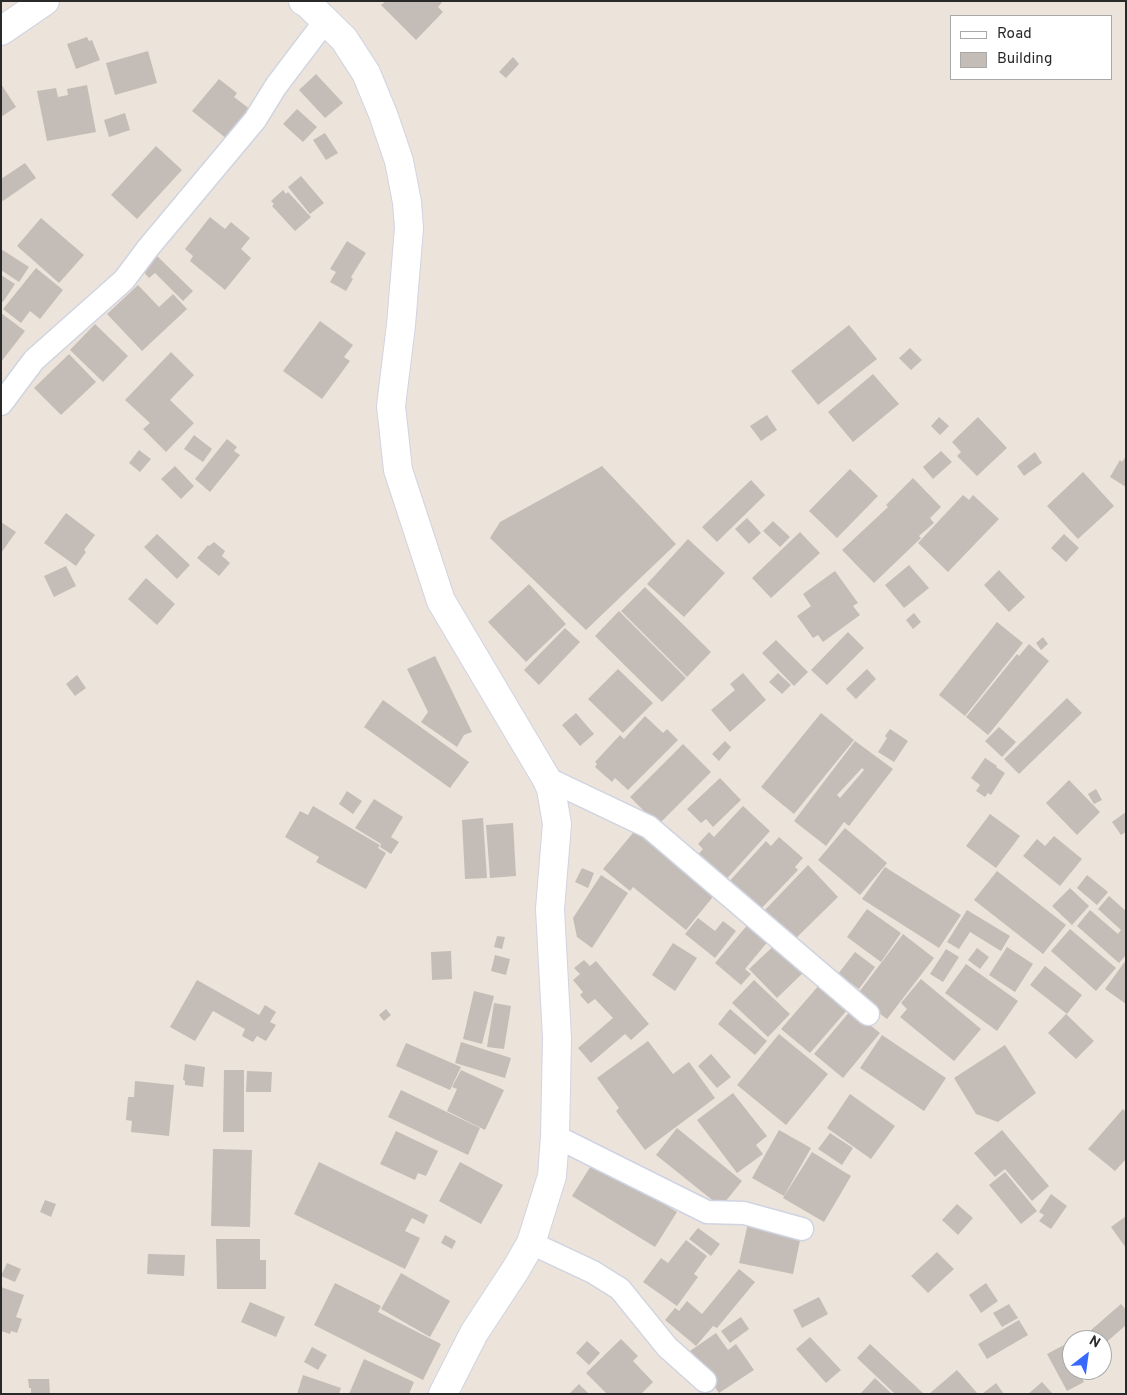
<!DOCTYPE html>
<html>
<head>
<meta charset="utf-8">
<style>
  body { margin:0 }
  #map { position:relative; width:1127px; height:1395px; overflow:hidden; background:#ece3da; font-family:Overpass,sans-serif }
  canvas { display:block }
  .frame { position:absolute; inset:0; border:2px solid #292929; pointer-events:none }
  .legend { position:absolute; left:950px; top:15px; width:162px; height:65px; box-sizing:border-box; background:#fff; border:1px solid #a9a9a9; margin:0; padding:6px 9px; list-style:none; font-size:15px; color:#292929 }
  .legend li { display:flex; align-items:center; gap:10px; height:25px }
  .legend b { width:25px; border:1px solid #a9a9a9 }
  .north { position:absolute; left:1062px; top:1330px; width:50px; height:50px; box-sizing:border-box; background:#fff; border:1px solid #a9a9a9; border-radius:50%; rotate:30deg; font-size:14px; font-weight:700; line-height:20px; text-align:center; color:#292929 }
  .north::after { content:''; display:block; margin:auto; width:18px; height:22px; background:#3769fc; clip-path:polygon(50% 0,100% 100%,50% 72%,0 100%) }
</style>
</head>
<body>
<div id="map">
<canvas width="1127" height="1395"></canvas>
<div class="frame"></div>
<ul class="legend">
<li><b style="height:6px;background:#fff"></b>Road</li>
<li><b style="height:14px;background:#c4bdb7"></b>Building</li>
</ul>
<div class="north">N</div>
</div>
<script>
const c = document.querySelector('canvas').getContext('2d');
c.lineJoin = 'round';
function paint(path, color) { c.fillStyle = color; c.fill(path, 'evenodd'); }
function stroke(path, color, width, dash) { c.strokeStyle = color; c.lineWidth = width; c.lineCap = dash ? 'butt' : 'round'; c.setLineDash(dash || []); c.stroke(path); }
paint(new Path2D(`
  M386,1h57l-5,6 5,5 -27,28 -35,-35z
  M87,37l2,4 3,-1 8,20 -24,9 -9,-25z
  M148,51l9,32 -42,12 -9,-32z
  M513,57l6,7 -13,14 -7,-6z
  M316,74l27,29 -18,15 -26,-28z
  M219,79l18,14 -3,4 21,16 -23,30 -40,-32z
  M1,84l15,23 -15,10z
  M87,85l9,47 -49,9 -10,-50 19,-3 2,9 10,-2 -1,-6z
  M297,109l20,18 -14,15 -20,-18z
  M125,113l5,17 -21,7 -5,-17z
  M325,133l13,20 -12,7 -13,-20z
  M156,146l26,24 -45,49 -26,-24z
  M25,163l11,15 -33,23 -2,-2v-20z
  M301,176l23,27 -14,11 -22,-27z
  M283,190l3,4 2,-2 23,25 -16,14 -23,-25 2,-2 -3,-3z
  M210,217l15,12 6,-7 19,16 -9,11 10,9 -26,32 -35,-29 3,-5 -8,-7z
  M41,218l43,37 -25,28 -42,-37z
  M347,241l19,12 -15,24 2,2 -7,12 -16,-9 6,-10 -6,-3z
  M1,249l28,18 -10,15 -18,-12z
  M155,254l38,37 -10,10 -28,-28 -6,5 -8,-9z
  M36,268l27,22 -23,29 -10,-8 -9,12 -18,-14z
  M1,275l14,9 -12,18 -2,-1z
  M138,285l21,22 14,-13 14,15 -45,42 -35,-37z
  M1,313l24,18 -24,31z
  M320,321l33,24 -9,12 6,4 -28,38 -39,-28z
  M95,324l33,32 -25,26 -33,-32z
  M849,325l28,34 -59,46 -27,-34z
  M910,348l12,12 -11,10 -12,-12z
  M171,352l23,23 -24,25 24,23 -28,29 -23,-23 7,-6 -25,-23z
  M69,354l27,28 -35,33 -27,-27z
  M873,374l26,30 -46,38 -25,-30z
  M767,415l10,15 -16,11 -11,-15z
  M939,417l10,9 -9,9 -9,-9z
  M978,417l29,31 -30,28 -20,-20 4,-4 -9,-10z
  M194,435l18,14 -9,13 -19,-13z
  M227,439l10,8 -3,4 6,4 -30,37 -15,-13z
  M139,450l12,9 -11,13 -11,-9z
  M941,451l11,11 -19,17 -10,-12z
  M1035,452l7,11 -18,13 -7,-10z
  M1126,456v31l-16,-10 10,-17 2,2z
  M175,466l19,20 -13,13 -20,-20z
  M602,466l74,78 -90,86 -96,-92 10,-16z
  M850,469l28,27 -41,42 -28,-27z
  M1083,472l31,34 -36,33 -31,-33z
  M913,478l28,29 -11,11 4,5 -15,13 2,2 -47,45 -32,-33 46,-43 -2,-2z
  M751,480l14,15 -48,47 -15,-15z
  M963,495l6,5 4,-5 26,24 -51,53 -30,-29z
  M66,513l29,22 -11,15 2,2 -10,14 -32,-23z
  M747,518l14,15 -12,11 -14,-15z
  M773,521l17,16 -10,10 -17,-16z
  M1,522l15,10 -15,21z
  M800,532l20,21 -49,45 -19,-20z
  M157,534l33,31 -13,14 -33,-32z
  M1064,534l15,14 -13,14 -15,-14z
  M688,539l37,34 -41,44 -37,-33z
  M214,542l11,9 -3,5 8,7 -11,13 -22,-18 11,-13 1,1z
  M909,565l20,23 -25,20 -19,-23z
  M66,566l10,20 -22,11 -10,-21z
  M999,570l26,27 -16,15 -25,-27z
  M835,571l23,32 -5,3 7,9 -37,27 -5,-7 -5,3 -16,-22 14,-10 -8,-12z
  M146,578l29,26 -18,21 -29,-26z
  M529,584l37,40 -40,38 -38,-40z
  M645,587l66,65 -24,25 -66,-66z
  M619,611l67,67 -24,24 -67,-66z
  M914,613l7,9 -8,7 -7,-9z
  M997,622l26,21 -58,73 -26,-21z
  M565,628l15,14 -41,43 -15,-15z
  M848,632l16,16 -37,37 -16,-15z
  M1043,637l5,7 -7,6 -5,-7z
  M776,640l32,32 -14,14 -32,-33z
  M1029,644l20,17 -61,74 -22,-18 51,-63 2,2z
  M435,656l37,76 -8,3 -7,12 -36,-25 7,-10 -21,-43z
  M618,669l35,34 -30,30 -35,-34z
  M867,669l9,10 -20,20 -10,-10z
  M743,673l23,27 -36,32 -19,-22 24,-20 -5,-6z
  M778,673l13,12 -9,9 -13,-12z
  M77,675l9,13 -11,8 -9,-12z
  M1067,698l15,15 -63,61 -15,-15z
  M383,700l86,62 -19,26 -86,-61z
  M576,713l18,21 -14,12 -18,-21z
  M821,713l33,27 -60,74 -33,-27z
  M645,716l18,17 4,-4 11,11 -50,50 -13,-12 -3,4 -17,-15 2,-3 -2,-2 25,-27 4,4z
  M999,727l17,15 -14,15 -17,-16z
  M890,729l18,12 -14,21 -16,-10 9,-14 -2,-2z
  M725,741l6,6 -12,14 -7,-7z
  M855,741l38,28 -44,57 -5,-4 -18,24 -32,-25zM862,768l2,2 -24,28 -3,-3z
  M683,744l28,28 -53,53 -28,-28z
  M985,758l12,8 -1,1 9,6 -14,22 -3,-2 -3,4 -9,-6 4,-6 -9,-7z
  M720,778l21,22 -28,27 -7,-8 -5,4 -14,-14z
  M1069,780l31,32 -23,23 -31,-32z
  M1096,789l6,11 -8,4 -6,-10z
  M347,791l15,10 -9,13 -14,-10z
  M374,799l29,18 -12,20 8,5 -8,12 -11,-7 1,-3 -26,-16z
  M313,806l67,39 -2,3 8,5 -20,36 -50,-27 3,-5 -34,-20 15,-26 8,4z
  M743,806l27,25 -48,53 -28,-25 9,-10 -5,-5 11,-12 5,5z
  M1126,812v20l-5,3 -9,-13z
  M990,814l30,22 -24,32 -30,-22z
  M483,818l4,60 -22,1 -3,-59z
  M513,823l3,53 -26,2 -4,-53z
  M637,828l79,65 -30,37 -53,-43 -3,4 -27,-22z
  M845,828l42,35 -27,32 -42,-35z
  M1054,836l28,23 -22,27 -37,-30 14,-17 8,7z
  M779,837l24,21 -8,9 3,3 -41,43 -31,-28 40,-44 5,5z
  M808,865l30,32 -43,42 -31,-28z
  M885,867l76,48 -22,33 -77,-49z
  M582,868l12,5 -6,15 -13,-6z
  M997,871l69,54 -23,29 -69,-54z
  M601,875l27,18 -36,55 -15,-11 -4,-19z
  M1087,875l21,17 -11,13 -20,-17z
  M1070,888l19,18 -17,19 -20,-19z
  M1109,896l17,15v44l-7,8 -42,-37 13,-16 28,24 3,-4 -23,-21z
  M867,909l34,24 -20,29 -34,-25z
  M967,910l43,26 -9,15 -31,-19 -11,17 -12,-7z
  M698,918l17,13 8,-10 13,10 -21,27 -30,-24z
  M750,922l20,17 -25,30 6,5 -10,11 -26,-22z
  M1070,929l46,39 -20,23 -45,-40z
  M903,934l31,24 -47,61 -31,-23z
  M497,936l8,1 -3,12 -8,-2z
  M779,941l27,29 -29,28 -28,-29z
  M673,943l24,15 -22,33 -23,-16z
  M1007,947l26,17 -18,28 -26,-17z
  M977,948l12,9 -9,12 -12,-9z
  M946,949l13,8 -16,25 -13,-8z
  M451,951l1,28 -20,1 -1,-28z
  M855,952l20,15 -16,22 -21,-15z
  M495,955l15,4 -4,16 -15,-4z
  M584,960l6,6 6,-5 53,63 -18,16 -6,-6 -34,29 -13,-15 35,-30 -18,-19 -7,5 -8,-9 3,-3 -10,-12 7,-6 -6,-6z
  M1126,960v44l-21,-15z
  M966,964l52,37 -21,30 -52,-38z
  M1045,966l37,29 -15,19 -37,-29z
  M921,979l60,50 -27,32 -54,-44 7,-8 -6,-6z
  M197,980l62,35 6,-10 11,7 -6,10 6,3 -10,16 -9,-5 -4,6 -11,-6 3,-7 -32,-18 -18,30 -25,-14z
  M754,980l36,34 -22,23 -36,-34z
  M820,984l28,25 -38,44 -29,-24z
  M474,991l20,5 -12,48 -19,-5z
  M494,1003l17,3 -7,43 -17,-2z
  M386,1009l5,6 -7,6 -5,-6z
  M730,1009l37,32 -12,14 -37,-31z
  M851,1010l29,23 -37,45 -29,-24z
  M1066,1014l28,27 -18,18 -28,-26z
  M779,1034l49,40 -42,51 -49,-40z
  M882,1035l64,43 -22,33 -64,-43z
  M648,1041l25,33 16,-12 26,36 -70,52 -29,-39 3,-3 -22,-30z
  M461,1042l50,16 -6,20 -50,-15z
  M406,1043l55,24 -11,23 -54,-24z
  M1005,1045l31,48 -38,29 -22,-8 -22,-36z
  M711,1054l20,23 -14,11 -19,-22z
  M185,1064l20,3 -2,20 -18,-2v-4l-2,-1z
  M224,1070h20v62h-21z
  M461,1070l43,20 -19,40 -38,-19 10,-22 -5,-2z
  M247,1071l25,1 -1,20h-25z
  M135,1081l39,4 -5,51 -38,-4 1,-11 -6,-1 2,-23h6z
  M401,1090l79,38 -12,27 -80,-38z
  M733,1093l34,43 -11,9 7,9 -26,19 -40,-53z
  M850,1094l45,32 -24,33 -44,-31z
  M1123,1109l3,3v47l-11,12 -27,-22z
  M677,1128l65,53 -21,26 -65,-52z
  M779,1130l32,18 -27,48 -32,-18z
  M1002,1130l47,56 -17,15 -27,-32 -10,8 -21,-24z
  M396,1131l42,20 -12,25 -8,-3 -3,7 -35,-16z
  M830,1133l23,15 -11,17 -24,-16z
  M213,1149l39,1 -2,77 -39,-1z
  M812,1152l39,24 -27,46 -41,-24z
  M594,1161l83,51 -22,35 -83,-51z
  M319,1162l109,53 -4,9 -12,-6 -7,13 15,7 -15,31 -111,-55z
  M460,1162l43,23 -22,39 -42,-23z
  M1005,1172l32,39 -16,13 -32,-39z
  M1051,1194l16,12 -16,23 -12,-8 5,-6 -5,-3z
  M45,1200l11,4 -5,13 -11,-5z
  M957,1204l16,14 -15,17 -16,-15z
  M1126,1216v32l-15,-21z
  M749,1219l53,12 -9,43 -54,-11z
  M698,1228l22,16 -9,12 -22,-17z
  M445,1235l11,6 -4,8 -11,-6z
  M216,1239h44v21h6v29h-49z
  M686,1240l21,16 -13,18 4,3 -21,29 -34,-24 18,-24 7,5z
  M937,1252l17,17 -26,24 -17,-17z
  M148,1254l37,1 -1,21 -37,-2z
  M7,1263l14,6 -6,13 -14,-6z
  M739,1269l16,13 -38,46 -4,-2 -17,20 -31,-26 10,-12 4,3 8,-10 15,13z
  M401,1273l49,28 -20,36 -49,-28z
  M335,1283l46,23 -3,6 63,32 -18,36 -109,-55z
  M986,1283l12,18 -17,12 -12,-18z
  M1,1287l23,8 -8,22 6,2 -5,14 -6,-2 -1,3 -9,-3z
  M819,1297l9,17 -26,14 -9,-18z
  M250,1302l35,15 -9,20 -35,-15z
  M1009,1304l9,14 -16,9 -9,-14z
  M1121,1304l5,6v15l-24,21v-6h-5l-7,-9z
  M741,1317l8,12 -19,14 -9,-12z
  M1019,1320l9,15 -41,24 -9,-15z
  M716,1333l12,17 8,-6 18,26 -35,23 -29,-42z
  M810,1337l31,33 -15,13 -30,-34z
  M621,1339l17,17 -5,5 20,21 -12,12h-34l-21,-21z
  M587,1341l13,12 -11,12 -13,-12z
  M870,1344l54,50h-29l-38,-36z
  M1064,1345l8,15v10h6l6,12 -17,9 -20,-37z
  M312,1347l15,8 -9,15 -14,-8z
  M364,1359l50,23 -5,12h-60z
  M957,1370l21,24h-49z
  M303,1375l38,13 -2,6h-42z
  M875,1378l17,16h-32z
  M28,1379h21l1,15h-19v-6h-2z
  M1042,1382l11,12h-25z
  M996,1383l8,11h-22z
  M579,1384l10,10h-20z`), '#c4bdb7');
const street = new Path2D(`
  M1,404l33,-44 90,-80 24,-32 107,-128 21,-34 50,-66
  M546,778l103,49 219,187
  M555,1136l152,76 37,1 58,16
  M531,1243l62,29 27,17 47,58 38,34`);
const secondary = new Path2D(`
  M303,1l5,3 36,35 22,34 17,41 16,47 8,41 2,26 -8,97 -10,81 7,64 43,131 105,177 5,11 6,35 -7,85 7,129 -2,98 -3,40 -21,67 -15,26 -42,64 -31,61
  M1,31l44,-30`);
stroke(street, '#d0d4e2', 25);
stroke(secondary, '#d0d4e2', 30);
stroke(street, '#fff', 22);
stroke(secondary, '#fff', 28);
</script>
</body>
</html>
